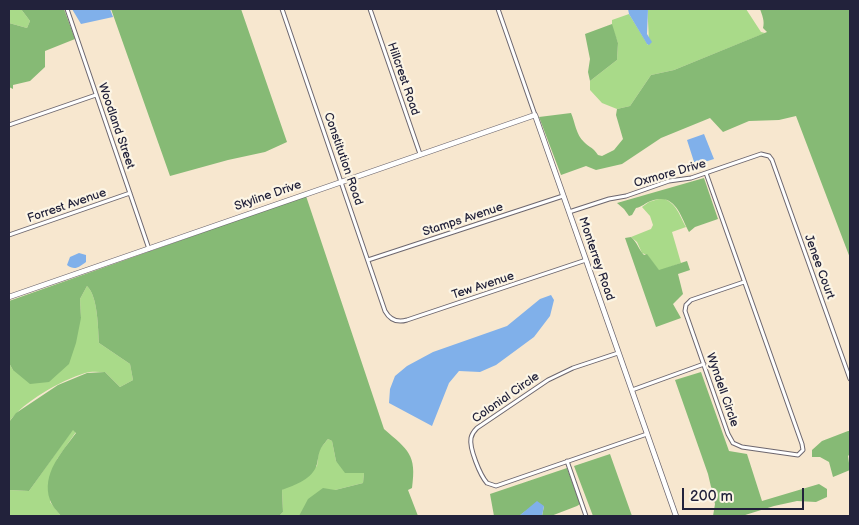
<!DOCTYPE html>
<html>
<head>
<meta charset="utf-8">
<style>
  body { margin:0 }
  #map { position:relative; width:859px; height:525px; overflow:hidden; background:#f7e7cf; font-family:"Balsamiq Sans",sans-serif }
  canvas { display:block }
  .frame { position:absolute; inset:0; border:10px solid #22223b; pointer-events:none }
  .scale { position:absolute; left:682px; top:488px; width:122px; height:22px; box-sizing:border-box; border:2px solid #22223b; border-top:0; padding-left:6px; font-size:15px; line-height:18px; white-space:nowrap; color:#22223b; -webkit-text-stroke:4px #fcf5e5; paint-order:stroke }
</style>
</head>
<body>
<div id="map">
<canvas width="859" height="525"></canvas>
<div class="frame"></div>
<div class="scale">200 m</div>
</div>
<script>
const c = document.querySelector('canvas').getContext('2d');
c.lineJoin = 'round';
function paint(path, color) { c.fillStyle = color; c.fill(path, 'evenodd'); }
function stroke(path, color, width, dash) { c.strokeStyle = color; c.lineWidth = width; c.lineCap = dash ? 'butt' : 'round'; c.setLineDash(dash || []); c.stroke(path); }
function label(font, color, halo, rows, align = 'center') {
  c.font = font + ' "Balsamiq Sans",sans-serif'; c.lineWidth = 4.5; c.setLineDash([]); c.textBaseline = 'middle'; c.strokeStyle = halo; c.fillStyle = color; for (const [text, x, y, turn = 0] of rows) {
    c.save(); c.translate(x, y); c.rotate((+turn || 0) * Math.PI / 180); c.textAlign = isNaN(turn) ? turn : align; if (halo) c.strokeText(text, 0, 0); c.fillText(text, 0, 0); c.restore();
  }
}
paint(new Path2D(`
  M9,9h12l9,12 -3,7 -18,-5z
  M648,9h98l15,23 4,1 -91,37 -23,5 -21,31 -13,3 -15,-6 -12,-13v-9l27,-21 1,-17 -6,-16v-7l17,-6 19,31c2,-9 -1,-25 0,-36z
  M662,198c15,5 17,17 24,29l-14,5 9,31 -22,8 -12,-16 -5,-2 -5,-11 -6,-5 20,-8 2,-4 -3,-9 -8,-9 7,-5z
  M87,286c11,10 11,43 12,57l31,21 3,16 -13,7 -15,-15c-6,0 -14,-1 -20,1 -25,8 -61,28 -76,49v-59l4,7 68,-52 -1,-19z
  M73,429l3,3 -19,27 -7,43 11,14h-52v-26l20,1z
  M328,439l4,2 4,20 19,12h9l-1,10 -28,7 -36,26h-20l4,-4 -1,-22 35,-24 2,-16z`), '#a9da89');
paint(new Path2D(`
  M21,9h43l11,30 -30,12v16l-15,14 -17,4v4l-4,-2v-64l18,5 3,-7z
  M111,9h130l46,133 -22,10 -37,8 -58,16z
  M760,9h90v249l-54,-142 -17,4 -30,1 -26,11 -13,-14 -49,20 -39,26 -26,6 -10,-4 -25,9 -22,-58 32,-4c4,9 5,22 13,29 6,6 9,5 14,13l4,1 12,-6 9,-11 -7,-24 1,-6 13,-3 21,-31 23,-5 93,-38 -4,-4c2,-7 -1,-13 -3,-19z
  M612,24l6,19 -1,17 -27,21 -2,-9 2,-13 -5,-25z
  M704,178l14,41 -23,8 -6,5c-9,-17 -14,-40 -38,-31 -6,2 -9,6 -15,7l-4,7 -3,1 -5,-7 -7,-6z
  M306,196l78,233c24,21 33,25 28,59l-4,2 10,26h-119l9,-17 15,-11 12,2 28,-7 1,-10h-19l-9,-12 -4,-20 -4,-2c-10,12 -8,11 -11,25 -4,15 -22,21 -35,26l1,22 -4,4h-218c-4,-5 -9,-10 -11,-16 -9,-26 12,-48 26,-67l-3,-3 -44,61 -20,-1v-68l7,-9 42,-28 29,-12 18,-1 15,15 13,-7 -3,-16 -31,-21c-1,-14 -1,-47 -12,-57l-7,13 1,19 -5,25 -7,21 -20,18 -19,2 -17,-14 -4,-7v-62z
  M631,237c6,5 8,13 13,18l3,-1 12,16 28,-9 3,9 -12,4 5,20 -10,10 8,14 -25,9 -31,-89z
  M701,372l28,79 18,3 15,47 57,-17 8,5v8l-11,5 -19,-1 -23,5 -32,10h-29l2,-12 -7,-30 -33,-94z
  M848,431h2v23l-2,2 2,14 -17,7 -4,-15 -9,-5h-8v-7l10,-9z
  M610,454l22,62h-39l-19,-50z
  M567,468l13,36 -3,2 -26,10h-9l2,-10 -17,4 -8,6h-25l-4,-22z`), '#86ba75');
paint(new Path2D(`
  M72,9h38l3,8 -32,7z
  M628,9h20l-1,25 5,8 -3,3 -2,-1 -18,-30z
  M704,134l10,25 -19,6 -8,-25z
  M79,253l7,2v7c-7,5 -11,9 -19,3l3,-8z
  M551,295l3,5 -4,16 -16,21 -38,28 -16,7 -21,-1 -10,12 -17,43 -43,-23 1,-14 5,-13 12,-10 26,-14 74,-26 33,-27z
  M537,501l7,5 -2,10h-23z`), '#80b0ea');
const street = new Path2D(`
  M67,9l82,240
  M282,9l103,302c5,9 12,12 22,9l179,-60
  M370,9l50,145
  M498,9l37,106
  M9,125l87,-30
  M706,173l96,271 1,6 -5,5 -56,-8 -9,-4 -5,-9 -43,-123 1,-6 5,-5 53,-18
  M569,212l40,-13 17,-3 43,-15 22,-3 70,-24 8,2 3,4 78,219
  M9,235l121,-42
  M368,260l195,-64
  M618,353l-45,15 -25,12 -71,48c-3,3 -5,5 -6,10 -2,10 9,37 16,45l9,3 151,-52
  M632,390l72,-26
  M567,461l19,55`);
const secondary = new Path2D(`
  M9,297l526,-182 141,401`);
stroke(street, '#6d676f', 5);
stroke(secondary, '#6d676f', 6);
stroke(street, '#fff', 3);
stroke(secondary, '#fff', 4.5);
label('12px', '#22223b', '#fcf5e5', [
  ["Hillcrest Road",403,79,71],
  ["Woodland Street",116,126,71],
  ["Constitution Road",343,159,71],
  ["Oxmore Drive",670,174,-16],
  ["Skyline Drive",268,196,-19],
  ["Forrest Avenue",67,206,-19],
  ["Stamps Avenue",463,220,-18],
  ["Monterrey Road",596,259,71],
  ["Jenee Court",819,267,70],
  ["Tew Avenue",483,286,-18],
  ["Wyndell Circle",722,390,71],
  ["Colonial Circle",506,398,-35]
]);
</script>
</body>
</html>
